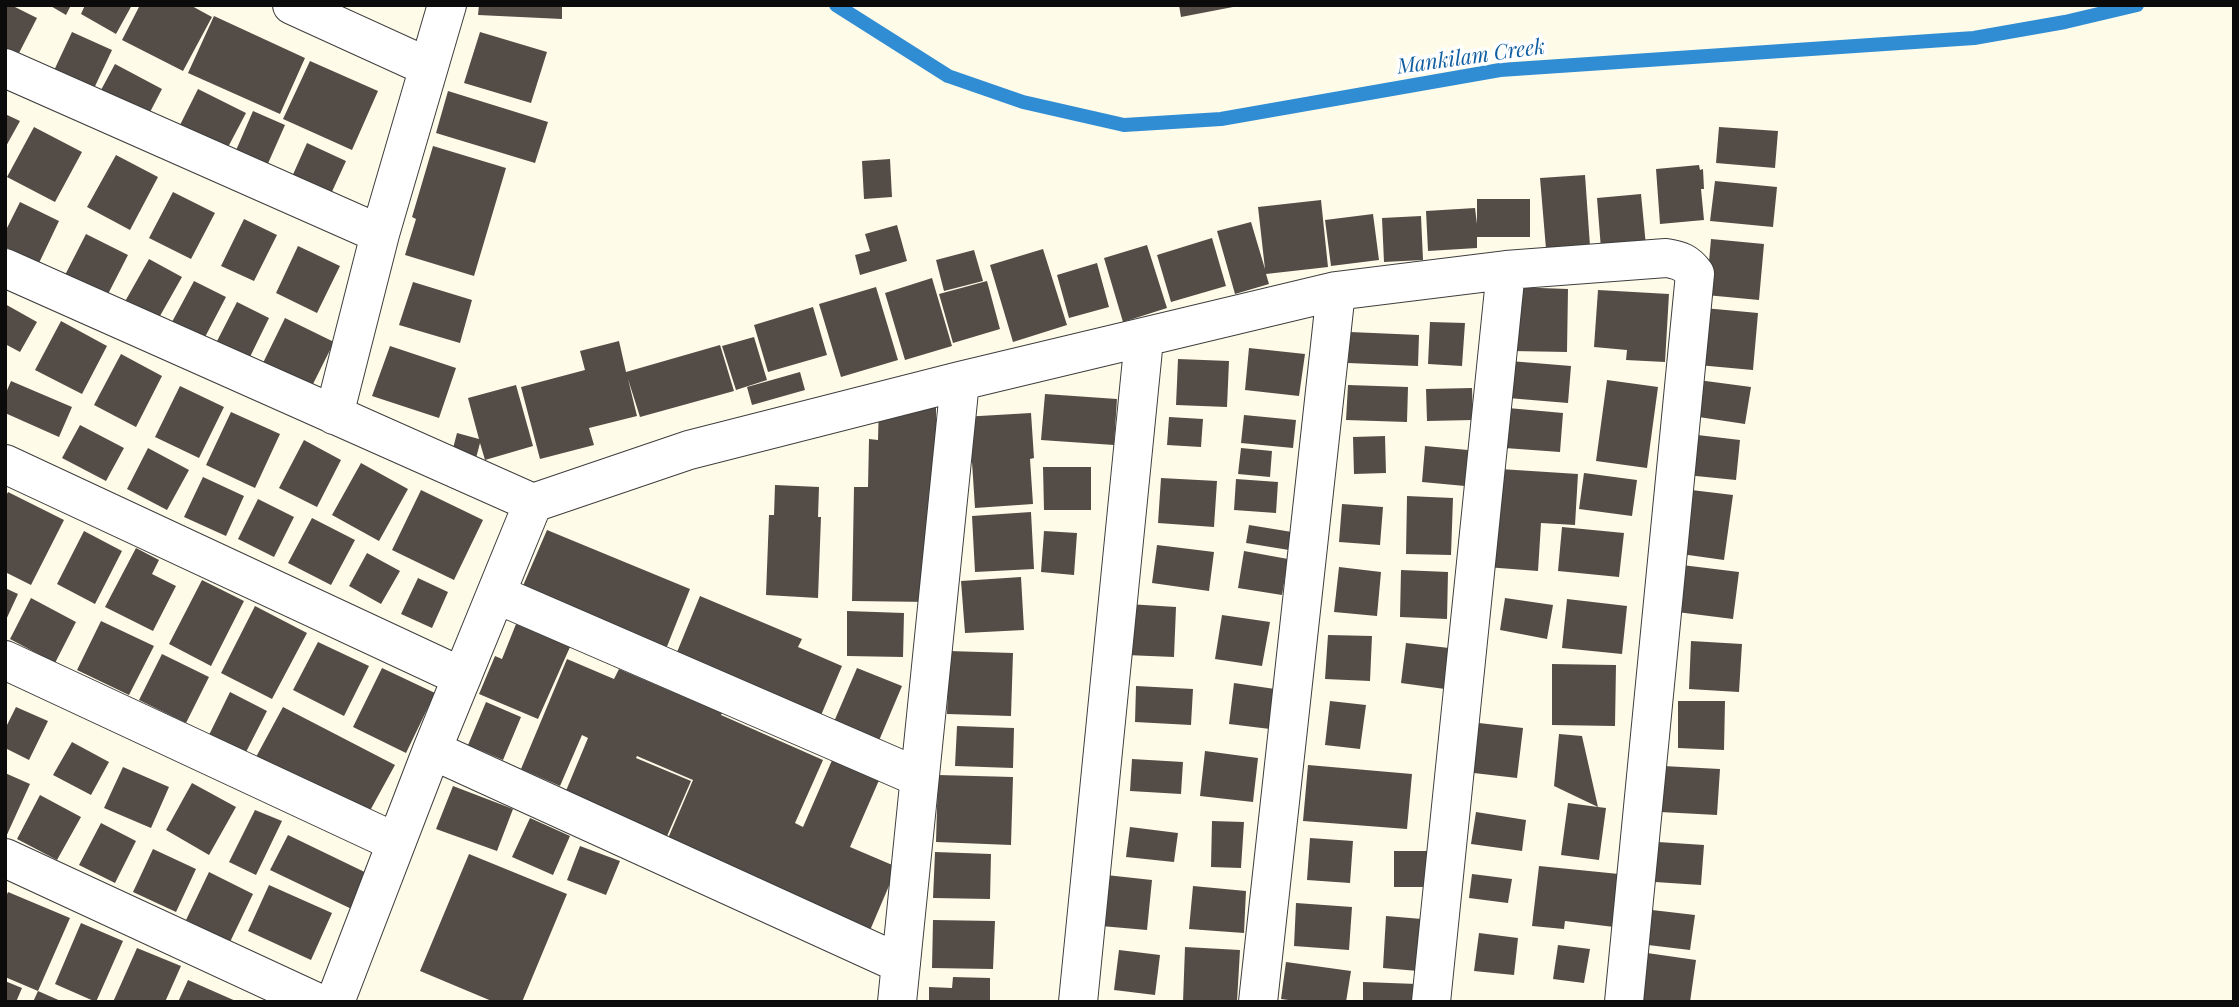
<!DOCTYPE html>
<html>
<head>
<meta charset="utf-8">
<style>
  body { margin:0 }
  #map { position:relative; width:2239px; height:1007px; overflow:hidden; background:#fffbe9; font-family:"Playfair Display",serif }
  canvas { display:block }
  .frame { position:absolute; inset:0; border:7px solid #0b0b0b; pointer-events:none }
</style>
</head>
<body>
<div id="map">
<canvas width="2239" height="1007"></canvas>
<div class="frame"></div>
</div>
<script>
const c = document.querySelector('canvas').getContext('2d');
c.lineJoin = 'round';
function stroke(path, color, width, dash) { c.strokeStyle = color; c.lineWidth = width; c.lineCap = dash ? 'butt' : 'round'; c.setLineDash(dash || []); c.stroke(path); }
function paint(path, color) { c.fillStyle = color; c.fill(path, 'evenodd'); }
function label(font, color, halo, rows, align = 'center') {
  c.font = font + ' "Playfair Display",serif'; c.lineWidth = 7; c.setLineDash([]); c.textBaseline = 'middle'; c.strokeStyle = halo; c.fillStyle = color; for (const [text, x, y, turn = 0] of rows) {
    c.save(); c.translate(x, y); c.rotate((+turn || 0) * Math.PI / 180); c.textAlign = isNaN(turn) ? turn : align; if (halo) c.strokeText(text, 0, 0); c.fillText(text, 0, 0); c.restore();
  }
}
stroke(new Path2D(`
  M836,5l112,71 75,26 101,23 97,-6 279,-49 474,-32 91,-16 72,-17`), '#308dd3', 14);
paint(new Path2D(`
  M5,5h6l26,13 -19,37 -13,-7z
  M49,5h22l-5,10z
  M85,5h47l-16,29 -35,-20z
  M140,5h50l22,12 -29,54 -61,-31z
  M479,5h83v14l-84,-4z
  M1179,5h54v2l-52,10z
  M214,16l91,42 -25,56 -92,-41z
  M72,32l40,18 -22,47 -40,-18z
  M480,32l67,20 -16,51 -67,-20z
  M310,61l68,30 -26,59 -69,-31z
  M115,64l47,25 -13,25 -48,-24z
  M198,89l48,24 -20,38 -47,-24z
  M448,91l100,31 -13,41 -99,-30z
  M253,111l32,14 -19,43 -32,-13z
  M5,114l15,7 -15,27z
  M34,127l48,25 -27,50 -48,-25z
  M1719,127l59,4 -3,37 -59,-5z
  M307,143l39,18 -16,35 -39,-17z
  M433,146l73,22 -32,108 -69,-21 11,-36 -4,-2z
  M116,155l42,22 -28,53 -43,-23z
  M890,159l2,38 -28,2 -2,-38z
  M1699,165l1,5 3,-1 1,20h-3l3,31 -44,4 -4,-55z
  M1585,175l5,71 -44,3 -6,-71z
  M1715,181l62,6 -4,40 -63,-6z
  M173,192l42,21 -24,46 -42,-21z
  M1641,194l5,52 -45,3 -4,-51z
  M1477,199h53v38h-53v11l-49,3 -2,-40 49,-3 2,16z
  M1321,200l7,67 -62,7 3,10 -34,10 -18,-63 34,-9 14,47 -7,-62z
  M20,202l39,19 -20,42 -34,-16v-15z
  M1373,214l6,46 -48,6 -6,-46z
  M1421,216l2,44 -39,2 -2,-44z
  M244,219l33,16 -23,46 -33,-15z
  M897,225l10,36 -47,14 -5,-20 15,-4 -5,-17z
  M86,234l42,21 -21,41 -42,-21z
  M1212,238l14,48 -55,16 -14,-47z
  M1711,239l53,5 -5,56 -53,-5z
  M1147,245l20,63 -44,14 -19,-64z
  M298,246l42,20 -23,47 -41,-20z
  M1043,249l24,76 -54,17 -23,-77z
  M974,250l9,31 -39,10 -8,-31z
  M149,259l33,18 -26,46 -33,-18z
  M1097,263l12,44 -40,11 -12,-43z
  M932,278l20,68 -47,14 -20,-67z
  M194,281l32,16 -22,42 -32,-17z
  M987,281l13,48 -47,14 -14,-49z
  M413,282l59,18 -12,43 -61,-18z
  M876,287l22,73 -57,17 -22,-73z
  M1513,287l55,2 -1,63 -55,-1z
  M1598,290l71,4 -4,68 -39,-2 1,-10 -33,-3z
  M237,302l32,16 -22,45 -33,-16z
  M5,304l32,18 -17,30 -15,-8z
  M813,307l14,48 -59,17 -14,-47z
  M1704,308l54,5 -5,57 -55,-5z
  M285,318l49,24 -24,48 -49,-23z
  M61,321l46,25 -25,48 -47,-24z
  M1430,322l35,1 -3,43 -34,-2z
  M1350,332l69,3 -1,31 -70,-3z
  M754,337l13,43 -31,10 -14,-44z
  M619,341l7,31 94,-27 14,46 -94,26 -12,-38 9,37 -48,12 5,17 -54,14 -19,-72 64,-17 -5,-19z
  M390,346l66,22 -17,50 -67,-22z
  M1249,348l56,6 -6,42 -54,-6z
  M121,354l41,22 -26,51 -42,-22z
  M1178,359l51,2 -2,46 -51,-2z
  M1510,361l61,5 -3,37 -60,-5z
  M800,372l5,18 -53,15 -5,-18z
  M1607,380l51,7 -11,81 -51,-7z
  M1698,380l53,7 -6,37 -53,-8z
  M11,381l61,26 -13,30 -54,-24v-18z
  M516,385l17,61 -48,14 -5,-17 -5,19 -24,-6 6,-23 22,6 -11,-41z
  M1348,385l60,2 -1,35 -61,-2z
  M180,386l44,21 -25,51 -44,-21z
  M1472,388l1,32 -46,1 -1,-32z
  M1045,394l72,5 -3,46 -73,-5z
  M879,402l57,2v84h-7l-1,59 3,55 -79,-1 2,-114h14l1,-48 9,1z
  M1508,408l55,5 -3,39 -55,-4z
  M231,412l49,22 -25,54 -49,-23z
  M1031,413l3,45 -4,1 3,45 -58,4 -3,-46 -7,1 -3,-46z
  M1244,415l52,5 -3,28 -52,-5z
  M1169,417l34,2 -2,28 -34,-2z
  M80,425l44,23 -18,33 -44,-23z
  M1689,434l51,6 -4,40 -50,-5z
  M1385,436l1,37 -32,1 -1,-37z
  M304,440l37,20 -24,47 -38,-19z
  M1425,446l43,4 -3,36 -43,-4z
  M148,448l41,22 -22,40 -40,-21z
  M1241,448l31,3 -2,26 -32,-3z
  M361,463l47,26 -29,52 -47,-26z
  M1043,467h48v43h-47z
  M1500,469l78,5 -3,51 -34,-2 -3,48 -52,-4z
  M1584,473l53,7 -5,36 -53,-7z
  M203,477l41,19 -18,40 -42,-19z
  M1161,478l56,3 -3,46 -56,-4z
  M1236,479l42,3 -2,31 -42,-3z
  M775,485l44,2 -1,30h3l-3,81 -52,-3 3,-80h5z
  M1683,489l50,6 -9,65 -50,-7z
  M421,490l62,30 -29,60 -62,-30z
  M8,492l56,28 -33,65 -26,-13v-74z
  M1407,496l46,2 -2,57 -45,-1z
  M258,499l36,18 -20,40 -36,-18z
  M1342,504l41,3 -3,38 -41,-3z
  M1031,512l3,57 -59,3 -3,-56z
  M312,518l43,22 -24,45 -43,-22z
  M1249,525l43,7 -3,18 -43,-7z
  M1562,527l62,6 -5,44 -61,-6z
  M547,530l143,59 -26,65 -145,-59z
  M84,531l38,20 -27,53 -38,-20z
  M1044,531l33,2 -3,42 -33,-3z
  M1157,545l57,7 -5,39 -57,-8z
  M136,548l23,12 -7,14 24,12 -23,45 -48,-24z
  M1244,551l44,8 -6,36 -44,-7z
  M367,553l33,18 -19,33 -32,-18z
  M1682,565l57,7 -6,47 -56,-7z
  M1339,567l42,5 -4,44 -43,-4z
  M1401,570l47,2 -1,47 -47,-2z
  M1021,577l3,53 -59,3 -4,-52z
  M418,578l30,14 -16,36 -31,-14z
  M202,580l42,21 -33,65 -42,-22z
  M5,588l13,6 -13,28z
  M700,596l102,43 -4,8 44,19 -23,54 -144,-63z
  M31,598l45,24 -21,41 -45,-24z
  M1505,598l48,7 -6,34 -47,-9z
  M1567,599l60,7 -5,48 -60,-6z
  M1128,604l48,3 -2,50 -48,-2z
  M255,606l52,27 -35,66 -51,-26z
  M847,611l57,2 -1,44 -56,-1z
  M1222,615l48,7 -8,44 -47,-7z
  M101,621l53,25 -25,49 -52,-25z
  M516,624l54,23 -32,72 -59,-25 16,-38 7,3z
  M1328,635l44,1 -2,45 -45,-2z
  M1691,641l51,3 -3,48 -50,-3z
  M318,642l51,24 -25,50 -51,-26z
  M1406,643l43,5 -4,41 -44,-6z
  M949,651l64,2 -2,63 -64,-2z
  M162,654l47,23 -23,46 -47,-23z
  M567,659l47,20 5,-10 103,44 -1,2 102,45 -28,63 8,4 30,-69 47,20 -30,69 47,20 -29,68 -205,-85 30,-70 -56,-24 -1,2 55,23 -27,62 -101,-45 25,-60 -6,-3 -22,51 -39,-17z
  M1552,664l64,1 -1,61 -63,-1z
  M382,668l53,25 -29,60 -53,-26z
  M857,668l45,18 -24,57 -45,-19z
  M1234,683l41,6 -5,40 -41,-5z
  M1136,686l57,3 -2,36 -56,-3z
  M230,692l37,19 -22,43 -36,-19z
  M1330,701l36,4 -6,44 -35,-4z
  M1678,701h47l-1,49 -46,-2z
  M486,702l35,15 -18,43 -35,-15z
  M16,707l32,14 -19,39 -24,-12v-19z
  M283,707l112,58 -29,53 -110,-61z
  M1470,722l53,6 -6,50 -52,-6z
  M957,726l57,2 -1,40 -58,-2z
  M1559,734l23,2 16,71 8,1 -7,52 -38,-5 7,-52 30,4 -44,-21z
  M72,742l37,20 -18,33 -38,-20z
  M1205,751l53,7 -5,44 -53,-6z
  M1132,759l51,3 -2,32 -51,-3z
  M1308,765l104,9 -5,55 -104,-8z
  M1663,766l57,3 -3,46 -57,-3z
  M123,767l46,20 -18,41 -47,-20z
  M5,773l25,11 -25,55z
  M938,775l75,2 -2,68 -75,-3z
  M192,783l44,24 -27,48 -43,-25z
  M453,786l60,23 -16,42 -61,-22z
  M40,795l41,22 -24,43 -40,-21z
  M255,810l27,11 -26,54 -27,-13z
  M1476,812l50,8 -4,31 -51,-7z
  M530,818l40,18 -17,39 -41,-18z
  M1212,821l32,1 -3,46 -30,-1z
  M101,823l35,18 -21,42 -36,-18z
  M1130,827l48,6 -4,29 -48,-5z
  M288,835l89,43 -17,35 -90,-43z
  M1310,838l43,3 -3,42 -43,-3z
  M1658,842l46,3 -3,40 -46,-3z
  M580,846l40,15 -14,34 -39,-15z
  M153,849l43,20 -20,43 -43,-20z
  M1394,851h37v36h-37z
  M935,852l56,2 -1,45 -57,-1z
  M469,854l98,40 -45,108h-28l-74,-31z
  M1539,866l80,8 -5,53 -49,-6 -1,8 -32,-3z
  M209,872l44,22 -23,48 -44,-22z
  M1472,874l40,5 -4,24 -39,-5z
  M1106,875l46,5 -5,50 -46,-4z
  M269,885l63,28 -21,47 -63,-29z
  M1193,886l53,5 -2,42 -55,-4z
  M8,892l62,26 -32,73 -33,-14v-78z
  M1296,903l56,4 -3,43 -55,-4z
  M1652,910l43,5 -5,35 -42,-5z
  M1386,916l36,3 -4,52 -35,-3z
  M933,920l62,1 -2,48 -61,-1z
  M81,923l42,18 -27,61 -41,-18z
  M1479,933l39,5 -4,37 -40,-4z
  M1558,945l32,4 -6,34 -31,-4z
  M1185,947l55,3 -3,52h-54z
  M137,948l44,18 -16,36h-52z
  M1119,950l41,5 -5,40 -41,-5z
  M1640,952l56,8 -6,42h-58z
  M1286,962l65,9 -5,31h-43l-22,-3z
  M953,977l37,1v24h-61v-15l23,1z
  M188,980l50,22h-60z
  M5,981l17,7 -6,14h-11z
  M1363,982l54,2 -1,18h-53z
  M38,991l25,11h-30z`), '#544d47');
const minor = new Path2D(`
  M292,5l136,62
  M5,68l375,166
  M5,268l528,235 156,-53 271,-69 376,-90 170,-21 160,-12c14,2 21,5 29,16l-71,728
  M334,415l46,-181 67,-229
  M5,464l457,213
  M496,594l422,183
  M5,660l390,182
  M432,750l469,214
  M5,858l311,144
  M335,1002l97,-252 101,-247
  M897,1002l63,-621
  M1078,1002l66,-663
  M1258,1002l78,-711
  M1431,1002l75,-732`);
stroke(minor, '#3e3e3e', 40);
stroke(minor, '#fff', 38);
label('italic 21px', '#105ea1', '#fff', [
  ["Mankilam Creek",1471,57,-8]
]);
</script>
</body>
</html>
